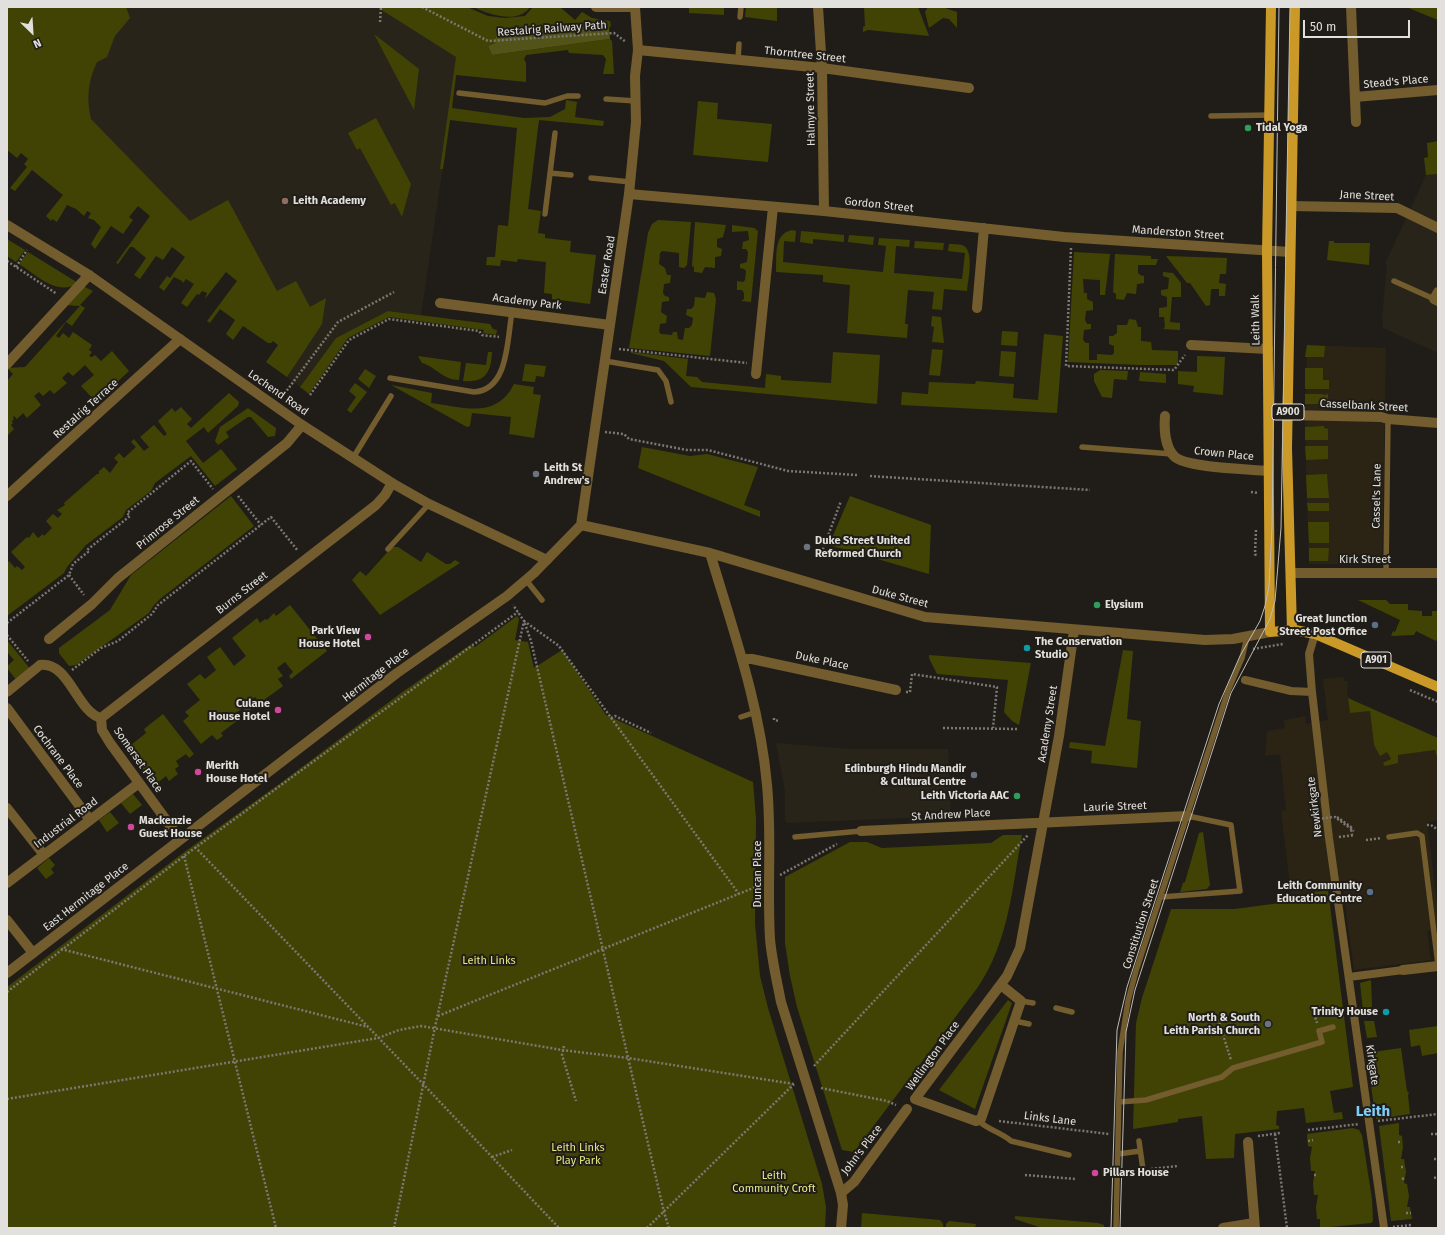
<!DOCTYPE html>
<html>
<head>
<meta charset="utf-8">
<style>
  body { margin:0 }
  #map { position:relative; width:1445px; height:1235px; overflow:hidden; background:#201d18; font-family:"Fira Sans",sans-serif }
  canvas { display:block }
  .frame { position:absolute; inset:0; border:8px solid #e2e0dc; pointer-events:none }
  .north { position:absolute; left:12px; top:12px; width:40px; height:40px; -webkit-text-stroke:3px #201d18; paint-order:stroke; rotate:155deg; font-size:11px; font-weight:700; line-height:16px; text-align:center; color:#e2e0dc }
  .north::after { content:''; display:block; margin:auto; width:14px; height:18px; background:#e2e0dc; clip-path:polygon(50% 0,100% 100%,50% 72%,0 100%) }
  .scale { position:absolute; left:1303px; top:20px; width:107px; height:18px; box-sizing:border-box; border:2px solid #e2e0dc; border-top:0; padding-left:5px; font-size:12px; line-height:14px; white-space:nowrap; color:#e2e0dc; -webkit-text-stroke:3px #201d18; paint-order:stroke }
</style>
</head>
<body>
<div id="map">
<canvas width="1445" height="1235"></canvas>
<div class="frame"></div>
<div class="north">N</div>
<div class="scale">50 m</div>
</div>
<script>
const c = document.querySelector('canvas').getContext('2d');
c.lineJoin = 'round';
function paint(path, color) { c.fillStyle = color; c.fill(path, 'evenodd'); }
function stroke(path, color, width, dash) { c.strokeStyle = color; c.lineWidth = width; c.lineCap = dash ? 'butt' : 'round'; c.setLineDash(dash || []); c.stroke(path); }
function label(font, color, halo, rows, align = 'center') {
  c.font = font + ' "Fira Sans",sans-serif'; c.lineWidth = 4; c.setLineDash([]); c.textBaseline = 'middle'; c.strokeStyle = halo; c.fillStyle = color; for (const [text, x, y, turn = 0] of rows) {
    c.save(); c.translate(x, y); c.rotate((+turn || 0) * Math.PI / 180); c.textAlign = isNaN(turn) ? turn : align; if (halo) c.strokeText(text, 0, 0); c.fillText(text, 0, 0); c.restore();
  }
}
paint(new Path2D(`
  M1307,345l79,3 -4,216h-73l-4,-137z
  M1344,677v4h4l-1,11 3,20 20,-1 4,34 13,7 4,7 -6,7 12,-11 39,-5 2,11v59l-11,2 11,89v19l-11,1 4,29 -77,10 -11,-81 -34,4 1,6 -18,2 -11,-90 5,-1 -6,-56 -15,2 2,-25 18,-3 -1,-8 21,-4 1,8 22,-4 -5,-41z`), '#2b2414');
paint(new Path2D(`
  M7,7h385l68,44 -39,264 -33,-4 -52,27 -36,49 -30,-22 29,-41 -84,-59 -208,-160z
  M1438,174v179l-55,-25 -1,-10 5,-53 -2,-1 41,-89z
  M776,743l74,6h98l3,67 -164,7 -2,-3v-29z`), '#292419');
paint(new Path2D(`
  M7,7h119l4,11 -15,18 -8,21 -10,5c-9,19 -11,37 -6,57l99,102 38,-21 49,91 19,-10 14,26 16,-9 -4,26 -35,53 -21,-15 12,-17 -5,-4 -2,2h-3l-25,-17 -10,14 -7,-6 9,-14 -15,-11 -10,14 -3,-2 30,-40 -11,-9 -21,27 2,-6 -5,-2 -3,4 -2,-1 -10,13 -6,-4 13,-19 -8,-5 -3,4 -1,-2 -8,-4 -10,14 -5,-4 8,-11 3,2 15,-21 -13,-10 -9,13 -7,-4 -16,23 -6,-4 12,-17 -13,-11h-3l-12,17 -2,-1 34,-47 -12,-10 -9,11 4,3 -10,14 -12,-8 -16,23 -4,-5 10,-17 -7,-7 -6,-2 3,-5 -4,-2 -3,5 -8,-7 -9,-4 -10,17 -5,-3 -1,2 -5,-5 17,-21 -31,-25 -17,21 -5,-3 17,-21 -3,-3 4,-5 -7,-6 -4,5 -10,-8z
  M377,7h90l21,9 17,2 20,-2 8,-9h27l15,13 7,-8 10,6 18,3 1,4 -2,4 -111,3 -3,11 -7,3 4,9 118,-16 2,2 2,33h-11l3,-15 -3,-4 -34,-2 -1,-3 -42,5 -2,4 2,4v19l-70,-7 -4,33 72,10 26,-1 15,-8 1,-9 11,2 -2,15 29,4 -1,5 -64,-6 -11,89 13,2 -3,22 7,1v4l26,3 -1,11 26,3 -6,49 -38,-5v-5l-8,-1 2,-31 -28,-3 -1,3 -16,-2 -1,6 -14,-1 1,-8h8l3,-32 10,1 9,-98 -67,-8 -7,49h-3l16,-112z
  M473,7h57c-12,18 -42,7 -57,0z
  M689,7h35v8l-35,-2z
  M746,7h31v14l-32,-4z
  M864,7h54l11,29 -61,-6 -5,2v-5l2,-1z
  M928,7h14l15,5v16l-8,-9 -6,-1 -14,10 -4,-16z
  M1406,7h32v13z
  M374,34l45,35 -5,41z
  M698,101l20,2 -1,16 55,5 -4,38 -75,-7z
  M376,118l35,66 -9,33 -7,-14 -4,2 -31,-57 -3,2 -9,-17z
  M1438,141v33l-12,1 -2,-17 4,-1 -1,-14z
  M658,220l33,2 -4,43 -3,3 -5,-1v-14l-17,-2 -2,2 -1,11 6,4 2,7h4l-1,8 -6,1 -1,9 2,3 4,1v4l-7,1 -1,10 6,4 -1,7 -6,1 -1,8 2,2 11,1 1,-3h4l1,7 5,1 2,-12h4l3,-3 1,-7 -7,-3 1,-6h4l3,-3 1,-9 10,1 2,-6 7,1 2,6 -6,57 -81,-8 19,-115 4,-9z
  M695,222l31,3 -3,12 -6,2v8l5,2 -1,7 -6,1v11l-10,-1 -3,6 -8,-1v-5l-2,-1z
  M732,225l22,3 4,3 -7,71 -10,-1 3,-2v-6l-2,-3h-5v-9l6,1 2,-2 1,-9 -2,-2 -4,-1v-4l7,-2 1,-10 -2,-3h-4l1,-7 6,-2 -1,-9 -16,1z
  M792,230l4,1 -1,11 -11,-1 -1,21 100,10 3,-26 -8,-1 1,-7 31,2 -1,7 -13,-1 -2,27 68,6 3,-26 -17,-2 1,-7c4,0 9,0 13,1 13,4 6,35 5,46l-23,-2 -2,21 -10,-1 2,-17 -26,-2 -3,34h3l-1,14 -60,-5 3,-48 -27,-3v-7l-47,-3c1,-16 -3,-38 16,-42z
  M801,231l43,4v7l-31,-3v5l-13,-2z
  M849,235l25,2 -1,8 -25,-3z
  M7,239l18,11 -9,12 -9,-6z
  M915,241l29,2 -1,7 -29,-2z
  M1329,241h5v2h36l-1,22 -42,-5z
  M28,252l50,31c-21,14 -41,-8 -59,-19z
  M1074,252l36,2 -5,41h-5v-15l-17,-1 1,14h3v6l6,3v8l-7,1 -1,9 2,4h4v5l-7,1 -1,10 3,3h3v17h8v-6l15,1 2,-2v-7l-5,-2v-8h4l4,-3v-8h10l2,-6 7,1 2,7h3v14l10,1 1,8 26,1v14h-39l-71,-3z
  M1115,254l36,2v3h7l-2,6h-18v8l2,2 4,1v7l-7,1 -1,10 -9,-1 -3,7 -8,-1v-5l-3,-2z
  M1166,256l61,2 -1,16h-6l-1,9 7,1 -1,12h-6v-7h-8l-1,16 -4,1 -16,-23h-3z
  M1163,272l10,1 8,10v14h-9l-2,25 10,1v7l-17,-1 2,-2 -1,-10h-5v-9l8,-1v-10l-6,-2v-5l7,-1 1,-11 -6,-2z
  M83,286l10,5 -13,14 5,3 -13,18 -6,-4 -10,14 3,2 4,-5 6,5 4,-6 19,13 -3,5 3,2 -3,4 3,1 3,-2 6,6 11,-10 17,20 -33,31 -15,-16 13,-11 -9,-10 -12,11 -5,-4 -6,6 5,5 -13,11 -4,-4 -7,6 -4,-4 -5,4 7,9 -14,13 -4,-5 -6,6 -3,-3 -1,1 1,2 -2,2 1,2 -2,2 3,4 -7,7v-55l6,-7 -6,-6 18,-1 55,-61 -15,-1z
  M388,311l102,13 3,5 4,1 -1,5 -13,-2 1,-3 -95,-13 -41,21 -39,56 -9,-7 36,-49z
  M932,316l9,1 3,26 -12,-1 2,-15 -3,-1z
  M1002,331l16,1 -1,14 -16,-1z
  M1044,334l19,2 -6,77 -156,-8 1,-13 26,2 1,-12 46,2 1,-3 38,3 -1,14 25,2z
  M1307,345l18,1 -1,11h-19z
  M932,349l11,1 -3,26 -11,-1z
  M1001,351l15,1 -2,25 -15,-1z
  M488,352h4c-1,20 -6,31 -29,29l3,-18 20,2z
  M631,352l57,7 -2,17 11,1 5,5 63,6 1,-14 15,2v4l50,3 2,-31 47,3 -3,49 -186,-17 -27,-26 -33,-8z
  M418,356l43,6 -2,18c-16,0 -23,-13 -37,-17z
  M1197,356l28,1 -2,38 -30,-3 1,-6 -16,-2v-13l19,1z
  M525,364l21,2 -2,11 -8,-1 -1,6 -13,-1z
  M1305,368h18v12h6v9h-24z
  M365,369l11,7 -7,12 -11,-9z
  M1100,370l28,1 -1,9 -13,-1 -2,19 -10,-1 -8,-16v-7z
  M1140,372l26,2v9l-27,-2z
  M355,383l12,9 -16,21 -4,-3 9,-13 -7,-6z
  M514,384l20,3 -1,7 8,1 -7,43 -25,-4 2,-17 -39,-4 -2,13 -3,1 -76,-42 41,8 -1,10c32,4 65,17 83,-19z
  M229,393l10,9 -1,4 -30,27 -4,-6 -18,14 17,22 18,-14 16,20 -22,17 -24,-30 -36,27 -4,8 -25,19 -3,7 -37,28 -19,22 -3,6 -57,43v-53l2,-2 6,7 2,-2 5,4 3,-3 -14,-15 16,-15 2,1 4,-6 5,6 5,-4 1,2 8,-8 -6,-7 7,-7 5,4 4,-4 -5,-4 8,-5 -1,-2 33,-29h2v-3l5,-4 6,6 8,-11 -4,-4 5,-5 5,5 12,-11 -5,-5 3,-3 10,12 5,-4 -9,-10 14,-12 10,11 3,-2 -9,-13 14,-13 3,4 6,-5 11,12 -5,5 4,4z
  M1305,394h17l2,1 4,-1v10h-23z
  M248,408l28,20 -1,8 -7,1 -17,-20h-3l-22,15 3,5 -11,8 -3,-4 5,-14z
  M1324,426v2l4,1v11h-23v-13z
  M1305,446h23v13l-22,1z
  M642,447l48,9 17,-2 51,13 -14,38 16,6v6l-122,-49z
  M1327,474l2,24h-22l-1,-23z
  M231,496l23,30 -94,73 -6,6 -5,8 -73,52 -7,1 -10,-13v-5l51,-38 21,-35z
  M850,496l81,29 -2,49 -100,-29z
  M1307,503h22v8h-21z
  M1308,522h21v21h-20z
  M392,547h6l23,15 6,-10 19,12h4l5,-4 5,3 -80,52 -28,-35 8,-9 6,5z
  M1309,548h20l-1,13h-19z
  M1358,600h28l4,4h18v6l14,1v5h10v-5h6v26l-2,4 -20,-10 -2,4 -23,1 2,-5 2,1 5,-12z
  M290,605l37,46 -36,28 -2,-3 4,-4 -8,-10 -8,6 6,8 -5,3 5,7 -23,17 -5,-6 -9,7 5,6 -4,3 -4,-5 -9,6 4,6 -17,13 2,3 -6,4 -5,-5 -11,9 -18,-23 6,-5 -4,-4 15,-12 -13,-16 13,-10 5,5 11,-9 -9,-13 13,-10 14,19 12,-10 -14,-18 25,-20 3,5 5,-4 2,1 7,-7 2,3z
  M517,616l2,3 -4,21 13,2 6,26 28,-18 44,65 147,67 3,37 -1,105 5,52 8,32 54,176 4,23 -1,21h-818v-241l176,-134 99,-71 119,-89 69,-48 5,2z
  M7,640l24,30 -14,11 -10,-13v-2l7,-6 -7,-8z
  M1123,650l10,1 -6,68 14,2 -4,47 -46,-5 1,-12 -23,-3 1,-6 35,4z
  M929,655l102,8 -12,62 -7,-4 -8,-9 4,-32 -71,-6 -8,-16z
  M1348,698l90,40v23l-3,-11 -37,5v8l-13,3 -2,-3 8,-4 -4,-7 -7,4 -6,-11 -4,-34 -20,2z
  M163,714l31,40 -5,4 -3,-4 -10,7 3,5 -4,3 3,5 -9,7 -3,-5 -11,9 -29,-36 20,-16 -2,-4z
  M133,794l9,11 -12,9 -9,-11z
  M110,812l9,11 -12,9 -8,-12z
  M1203,832l7,53 -3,4 -27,3 3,-9 2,-1 14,-49z
  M1003,835h19c-10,53 -13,106 -44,152l-124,165 -12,-2 -45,-143 -7,-31 -5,-33v-66l65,-35h17l15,6 109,-5z
  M49,858l6,7 -4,4 3,4 -8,6 -9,-11z
  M1328,890l25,197 -23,4 4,22 8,-1 1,7 -37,4 -2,-15 -27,3 -1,14 3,1v3l-44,5 -1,24 -28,1 -4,-43 -24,3v3l-45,7 3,-106 6,-25 29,-89h64l75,-10 -1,-6z
  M1371,980l1,27 -9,3 -3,-27z
  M1008,1000l4,3 -37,106 -36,-19z
  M1364,1021h10l3,16 -10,1z
  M1438,1026v27l-16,3 -2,-11 -9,2 -2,-17z
  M1401,1048l6,43 2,2 -1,2 2,19 -34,5 -10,-66z
  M1399,1123v12l3,1 1,11 -2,12h3l2,13 -2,11 3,1 2,12 -2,11h3l2,12 -21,2 -12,-95z
  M1353,1128l6,2 3,5 10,64 1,22 -2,2 -51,5v-9h-3l-1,-12 2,-12h-4l-1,-12 2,-12h-4l-1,-13 2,-11 -4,-1 -1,-12z
  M862,1213l78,7 3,4v4h-82z
  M1015,1216l83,7 6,2v3h-62l-27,-9z
  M949,1221l27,3 -1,4h-29v-4z`), '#414304');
paint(new Path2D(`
  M609,29l1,10 -118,16 -4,-9 7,-3 2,-11z`), '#515319');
stroke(new Path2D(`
  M422,7l66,34 126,-8 12,9
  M380,22l1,-15
  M1071,248l-5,118 108,4 11,-15
  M7,261l50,33
  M16,267l11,-17
  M619,349l128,14
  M310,395l39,-55 40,-21 90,12 3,4 17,2
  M282,397l56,-75 56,-30
  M605,432l19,2 5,5 58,11h21l80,21 69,4
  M870,476l220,14
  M1251,492l7,1
  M238,496l23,29
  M1256,530l-1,24 2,3
  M820,557l21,-56
  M69,575l15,20
  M7,623l62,-48 4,-11 15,-12 -1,-2 43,-34 -3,-3 64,-52 22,28
  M7,635l21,26
  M1253,649l30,-5
  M72,670l29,-22 17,-7 34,-27 6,-9 113,-88 27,34
  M1410,690l28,12
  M906,692h4l2,-18 85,13 -4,41
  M611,718l4,-2 36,17
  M774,718v2l5,1
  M943,728l75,1
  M1337,817l14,10 1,8
  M1427,825h4l7,5
  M1339,837l15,-2
  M1366,840l15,-2
  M195,847l228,237 136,144
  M184,856l92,372
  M780,875l57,-31
  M61,949l307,78
  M7,992l177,-136 334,-244
  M1313,1010l4,13
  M438,1016l320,-130
  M1218,1019l13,41
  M564,1046l-2,9 14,46
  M814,1066l214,-231
  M821,1088l66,13 9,4
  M7,1099l371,-61 21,-8 22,-4 141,24 66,8 166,26
  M999,1121l110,13
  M1378,1121l60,-7
  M1308,1130l51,-6
  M1275,1134l12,94
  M1431,1134h7
  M1258,1136l22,-3
  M1308,1141l5,-1
  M1398,1142h4
  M492,1157l20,-7
  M1434,1159h4
  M1401,1167h4
  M1151,1169l27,-3
  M1025,1175l51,4
  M1314,1175h4
  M1434,1178l4,-1
  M1402,1179l3,-1
  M1406,1213h5
  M1393,1227l18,-2
  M394,1228l41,-201 89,-406 -11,-16
  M647,1228l147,-144
  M669,1228l-5,-16 -133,-571 -7,-20 35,25 180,248`), '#7b7873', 2.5, [2, 2]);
stroke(new Path2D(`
  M740,17l1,-10
  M738,60l1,-16
  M459,93l86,10 22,-7h11
  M606,99l30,2
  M1211,116l59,-1
  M550,173l21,2
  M591,178l40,4
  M545,214l10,-81
  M1394,281l40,18
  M605,361l53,9 8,11 5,21
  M390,378l84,14c35,-2 33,-53 38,-80
  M1082,447l90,7
  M353,458l38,-62
  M388,549l41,-45
  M1386,572l2,-153
  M526,580l16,20
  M741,717l15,-5
  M795,837l66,-6
  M1389,837l28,-4 5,3 16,129
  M1161,897l79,-6 -9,-66 -43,-9
  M1021,1001l12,2
  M1056,1008l16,4
  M1015,1021l14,3
  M1119,1102l27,-2 76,-23 11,-9 89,-26 -3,-11 14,-4
  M979,1121c9,9 22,11 32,20l58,14
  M1139,1141l4,29
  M1118,1154l22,-3
  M1116,1228l4,-176 8,-51 8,-30 92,-280 14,-33 5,-21`), '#735c2d', 5.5);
stroke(new Path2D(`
  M1315,634l-6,20 3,38 17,146 55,390
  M1245,680l46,11 21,1
  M1349,977l54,-7`), '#735c2d', 8);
stroke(new Path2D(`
  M596,7h39
  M818,7l4,61 2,143
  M1351,7l5,115
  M638,50l184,18 147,20
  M1355,97l83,-7
  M629,194l195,17 240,26 226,15
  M1291,206l106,2 41,20
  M1438,292l-4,7 4,2
  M440,303l170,22
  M977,308l7,-80
  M1191,345l77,4
  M7,364l82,-89
  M756,374l17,-167
  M1288,415l93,2 7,2 50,4
  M1165,416c-1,13 0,32 10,41 12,11 75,12 93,14
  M7,496l173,-157
  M1292,573h146
  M49,639l43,-35 26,-26 169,-135 15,-18
  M742,659h10l144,31
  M7,692l33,-27c29,-4 37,47 61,53l1,12 8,13 70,96
  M7,708l83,112
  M101,718l275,-213 9,-10 7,-12
  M7,808l37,47
  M861,831l327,-15
  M7,883l132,-100
  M7,920l26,33
  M1403,970l35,-4
  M1001,985l20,16 -40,118 -5,2 -61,-22 92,-123 13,-28 39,-212 15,-106
  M1248,1142l7,86
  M841,1193l13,-11 53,-73
  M1223,1228l31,-5`), '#735c2d', 10);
stroke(new Path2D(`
  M7,225l82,50 213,150 90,58 37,21 118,56
  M581,525l129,28 215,64 280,23 28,-1 37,-7
  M581,525l48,-331 7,-72 -1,-46 3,-26 -3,-43
  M710,553c23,77 50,152 57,232 5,51 0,103 3,154 2,22 7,42 11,63l60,191 2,12 -2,23
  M7,973l390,-300 110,-77 27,-23 47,-48`), '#735c2d', 10);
stroke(new Path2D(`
  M1271,7l-4,244 3,381 25,-2 20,4 123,53
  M1292,630l-5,-182 8,-441`), '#ca9928', 10);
stroke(new Path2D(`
  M1111,1228l6,-198 10,-43 92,-283 21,-48 20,-35 5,-15 4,-20 3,-58 7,-521
  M1120,1228l6,-196 9,-42 96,-297 39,-74 5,-18 6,-73 9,-521`), '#bebcb8', 1);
stroke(new Path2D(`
  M1318,819l17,-2 19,14`), '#7b7873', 2.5, [2, 2]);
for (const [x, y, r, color] of [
  [1248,128,4,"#2e9e5b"],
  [285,201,4,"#8d6e63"],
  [536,474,4,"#6b7280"],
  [807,547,4,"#6b7280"],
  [1097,605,4,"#2e9e5b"],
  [1375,625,4,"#5c6f8a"],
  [368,637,4,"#d1479c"],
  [1027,648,4,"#0f9aa8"],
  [278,710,4,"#d1479c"],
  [198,772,4,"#d1479c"],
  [974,775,4,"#6b7280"],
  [1017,796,4,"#2e9e5b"],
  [131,827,4,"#d1479c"],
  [1370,892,4,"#5c6f8a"],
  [1386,1012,4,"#0f9aa8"],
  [1268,1024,4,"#6b7280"],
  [1095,1173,4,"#d1479c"]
]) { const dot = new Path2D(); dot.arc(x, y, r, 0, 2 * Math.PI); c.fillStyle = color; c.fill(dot); stroke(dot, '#201d18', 1.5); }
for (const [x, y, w] of [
  [1288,412,32],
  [1376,660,30]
]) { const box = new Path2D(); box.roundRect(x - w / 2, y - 8, w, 16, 3); c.fillStyle = '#201d18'; c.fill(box); stroke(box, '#e2e0dc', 1); }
label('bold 10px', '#e2e0dc', null, [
  ["A900",1288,412],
  ["A901",1376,660]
]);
label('11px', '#e2e0dc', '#201d18', [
  ["Restalrig Railway Path",552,29,-4],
  ["Thorntree Street",805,55,6],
  ["Stead's Place",1396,82,-5],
  ["Halmyre Street",811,109,-91],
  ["Jane Street",1367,196,3],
  ["Gordon Street",879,205,6],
  ["Manderston Street",1178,233,4],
  ["Easter Road",607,265,-81],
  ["Academy Park",527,302,7],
  ["Leith Walk",1256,320,-91],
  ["Lochend Road",278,393,35],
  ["Casselbank Street",1364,406,3],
  ["Restalrig Terrace",86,409,-42],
  ["Crown Place",1224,454,6],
  ["Cassel's Lane",1377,496,-89],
  ["Primrose Street",168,523,-39],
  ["Kirk Street",1365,560],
  ["Burns Street",242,593,-38],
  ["Duke Street",900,597,15],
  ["Duke Place",822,661,12],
  ["Hermitage Place",376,675,-38],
  ["Academy Street",1048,724,-81],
  ["Cochrane Place",58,757,53],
  ["Somerset Place",138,760,55],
  ["Laurie Street",1115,807,-2],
  ["Newkirkgate",1315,807,-97],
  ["St Andrew Place",951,815,-3],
  ["Industrial Road",66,823,-37],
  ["Duncan Place",758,874,-90],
  ["East Hermitage Place",86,897,-38],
  ["Constitution Street",1141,924,-72],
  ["Wellington Place",933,1056,-54],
  ["Kirkgate",1372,1065,82],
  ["Links Lane",1050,1119,7],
  ["John's Place",862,1150,-53]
]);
label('bold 11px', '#e2e0dc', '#201d18', [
  ["Tidal Yoga",1256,128],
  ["Leith Academy",293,201],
  ["Leith St",544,468],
  ["Andrew's",544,481],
  ["Duke Street United",815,541],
  ["Reformed Church",815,554],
  ["Elysium",1105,605],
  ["Great Junction",1367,619,"right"],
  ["Street Post Office",1367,632,"right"],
  ["Park View",360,631,"right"],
  ["House Hotel",360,644,"right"],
  ["The Conservation",1035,642],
  ["Studio",1035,655],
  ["Culane",270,704,"right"],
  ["House Hotel",270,717,"right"],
  ["Merith",206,766],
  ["House Hotel",206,779],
  ["Edinburgh Hindu Mandir",966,769,"right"],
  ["& Cultural Centre",966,782,"right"],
  ["Leith Victoria AAC",1009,796,"right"],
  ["Mackenzie",139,821],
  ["Guest House",139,834],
  ["Leith Community",1362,886,"right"],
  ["Education Centre",1362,899,"right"],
  ["Trinity House",1378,1012,"right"],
  ["North & South",1260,1018,"right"],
  ["Leith Parish Church",1260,1031,"right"],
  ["Pillars House",1103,1173]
], 'left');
label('11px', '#e4e981', '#201d18', [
  ["Leith Links",489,961],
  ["Leith Links",578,1148],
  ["Play Park",578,1161],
  ["Leith",774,1176],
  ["Community Croft",774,1189]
]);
label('bold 15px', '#7ecef9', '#201d18', [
  ["Leith",1373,1112]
]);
</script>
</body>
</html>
